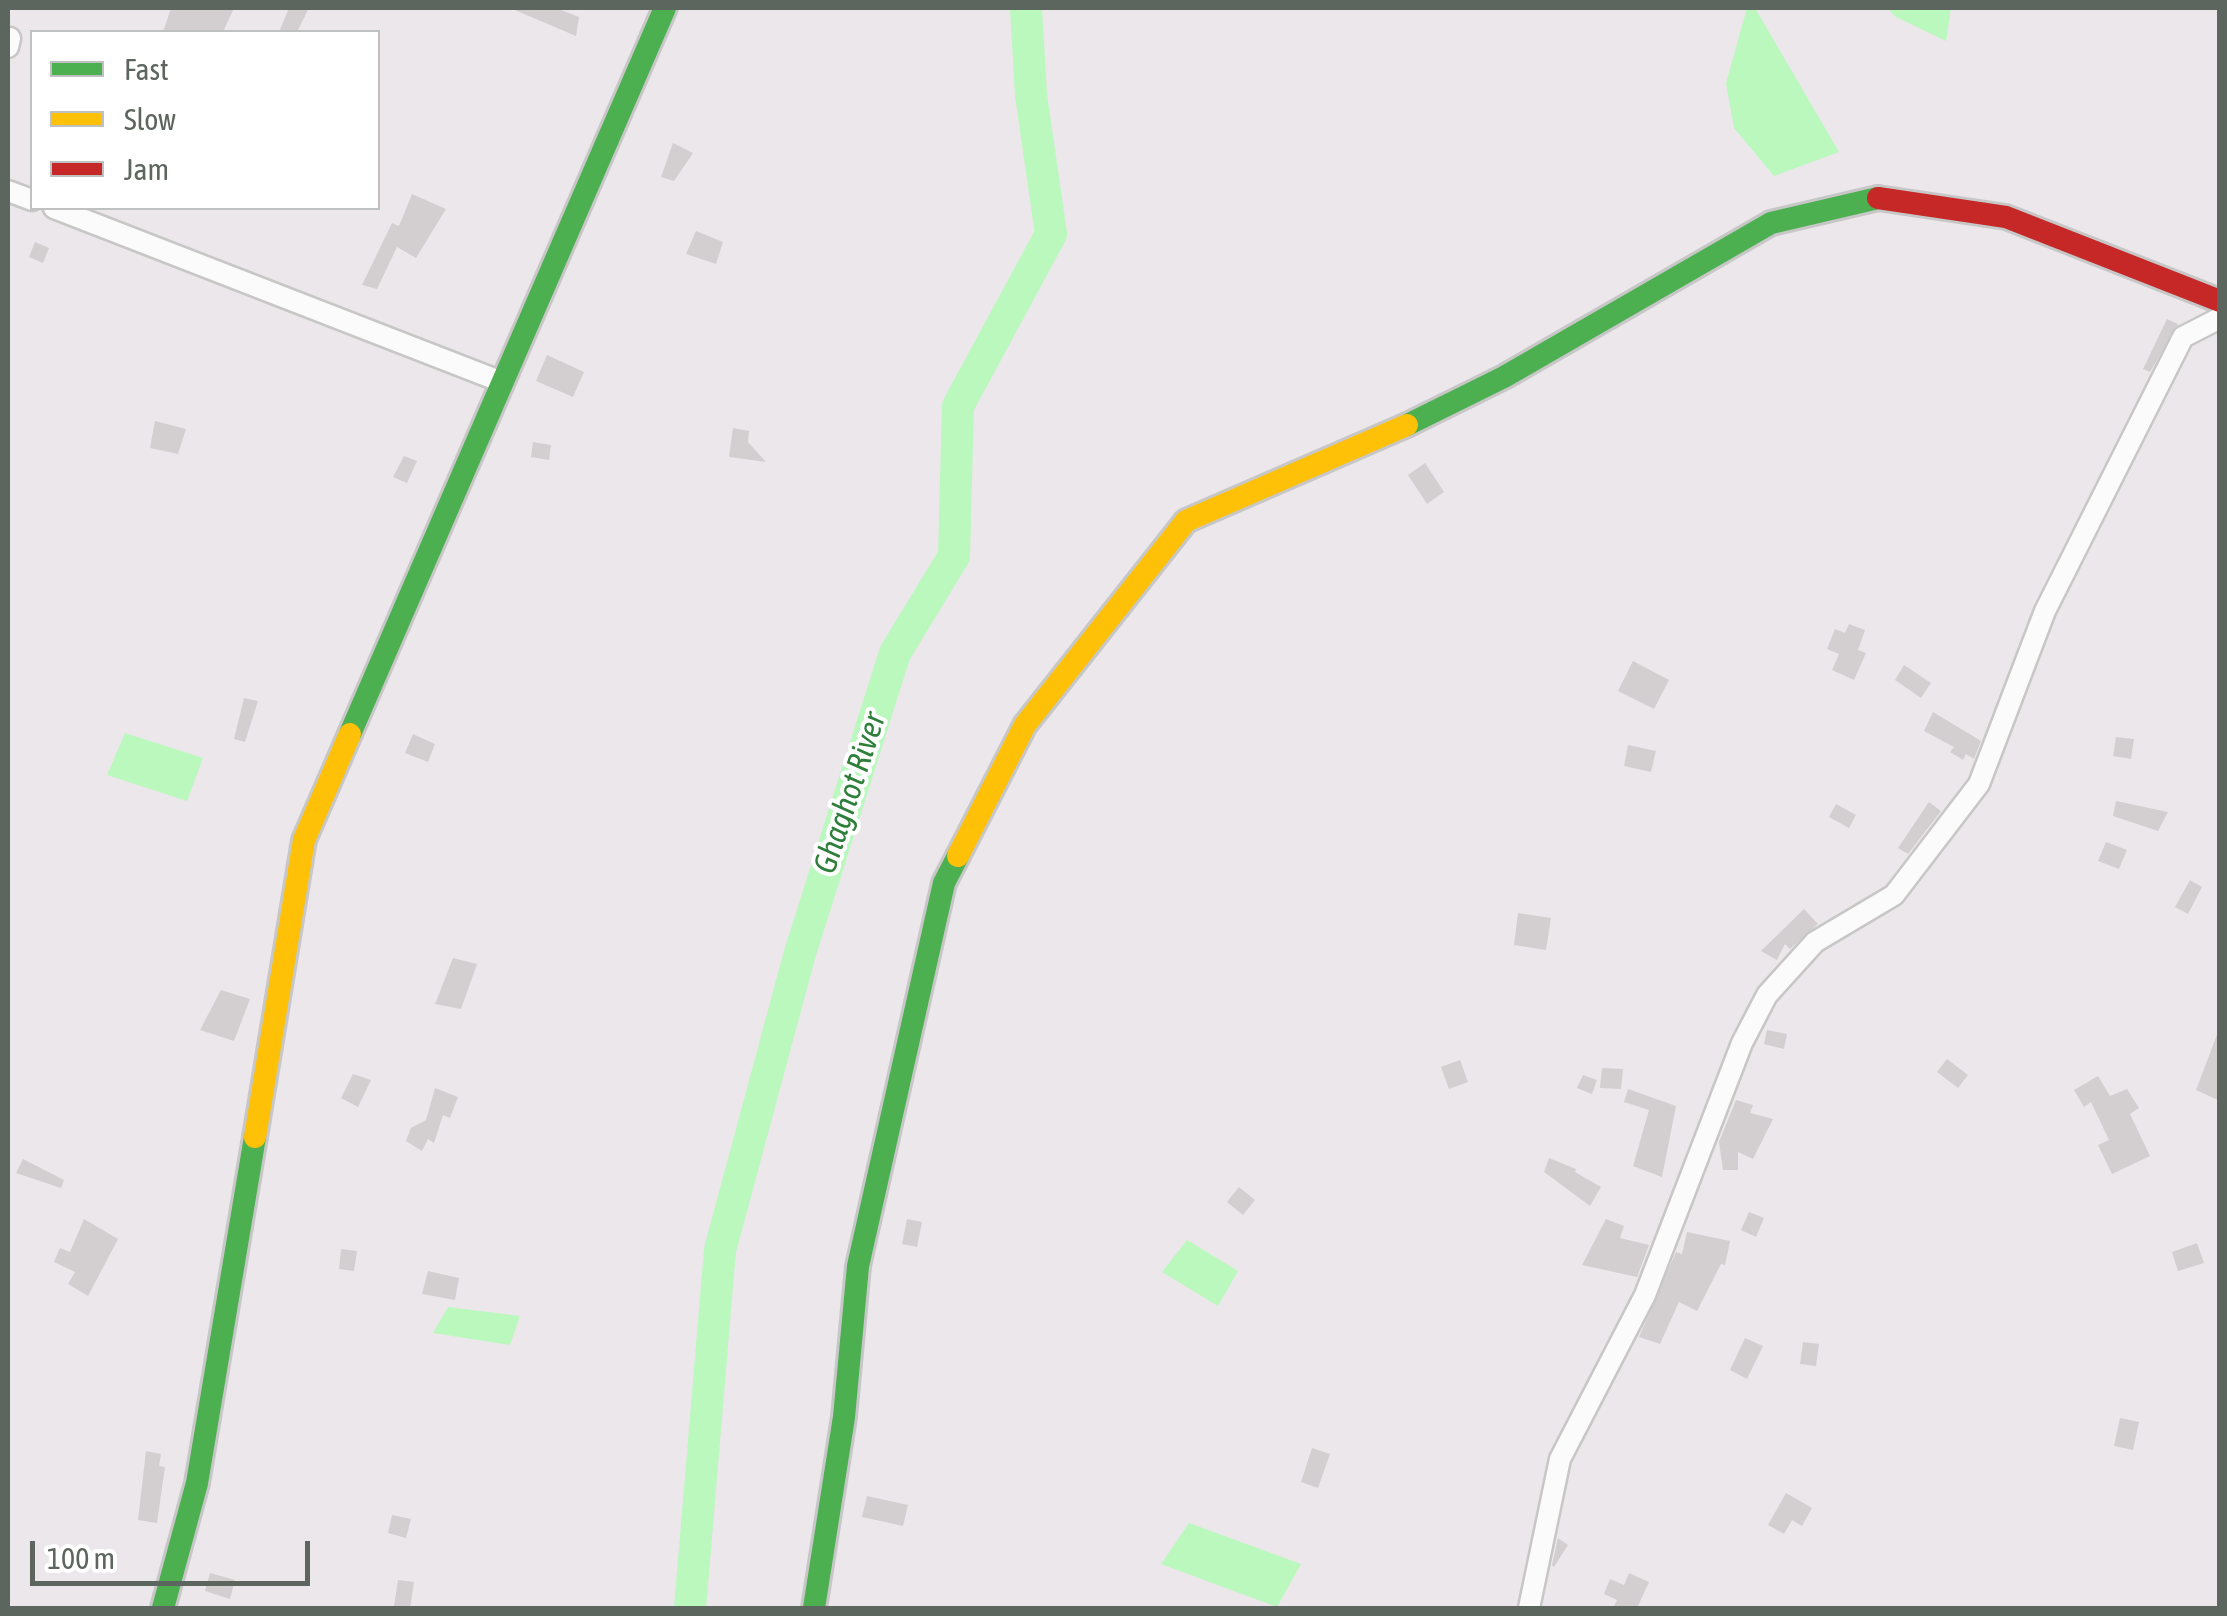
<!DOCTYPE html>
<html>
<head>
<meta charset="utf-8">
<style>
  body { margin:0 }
  #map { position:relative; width:2227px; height:1616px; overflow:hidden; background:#ece7ea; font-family:"Asap Condensed",sans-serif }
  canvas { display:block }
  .frame { position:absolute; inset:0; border:10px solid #5c655e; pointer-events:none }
  .legend { position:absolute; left:30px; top:30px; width:350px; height:180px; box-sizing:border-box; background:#fff; border:2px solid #bec1bf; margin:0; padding:12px 18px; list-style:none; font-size:30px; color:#5c655e }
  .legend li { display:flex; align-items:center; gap:20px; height:50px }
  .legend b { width:50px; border:2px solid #bec1bf }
  .scale { position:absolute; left:30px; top:1541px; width:280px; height:45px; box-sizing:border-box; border:5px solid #5c655e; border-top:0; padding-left:12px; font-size:30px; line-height:35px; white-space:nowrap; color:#5c655e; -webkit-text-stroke:8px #fff; paint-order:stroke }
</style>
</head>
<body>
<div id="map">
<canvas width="2227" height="1616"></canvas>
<div class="frame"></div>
<ul class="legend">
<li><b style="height:12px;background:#4caf50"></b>Fast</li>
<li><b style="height:12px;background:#ffc107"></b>Slow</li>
<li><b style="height:12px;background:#c62828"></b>Jam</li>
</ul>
<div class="scale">100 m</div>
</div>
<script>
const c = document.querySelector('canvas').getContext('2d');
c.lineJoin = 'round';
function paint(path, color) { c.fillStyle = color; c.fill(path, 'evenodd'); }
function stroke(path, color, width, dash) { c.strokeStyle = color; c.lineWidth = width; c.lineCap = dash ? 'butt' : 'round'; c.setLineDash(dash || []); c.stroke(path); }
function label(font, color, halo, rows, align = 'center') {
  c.font = font + ' "Asap Condensed",sans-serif'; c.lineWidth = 8; c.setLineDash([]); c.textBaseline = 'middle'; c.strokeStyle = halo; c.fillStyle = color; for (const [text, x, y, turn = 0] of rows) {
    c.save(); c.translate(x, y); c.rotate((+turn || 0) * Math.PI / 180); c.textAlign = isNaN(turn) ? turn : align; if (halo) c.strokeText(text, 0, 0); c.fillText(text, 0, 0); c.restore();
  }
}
paint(new Path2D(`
  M1747,8h8l84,144 -65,24 -40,-48 -8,-45z
  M1887,8h64l-5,33 -50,-24z
  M125,733l78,25 -16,43 -80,-26z
  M1187,1240l51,31 -20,35 -56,-34z
  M448,1307l72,9 -10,29 -77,-12z
  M1189,1523l112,41 -24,43 -116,-43z`), '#baf8be');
stroke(new Path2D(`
  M690,1608l30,-358 80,-297 95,-300 59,-97 4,-150 93,-172 -20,-139 -5,-87`), '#baf8be', 32);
paint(new Path2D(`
  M171,8h63l-11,24h-60z
  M289,8h20l-12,24h-18z
  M510,8h46l23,9 -3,19z
  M673,143l20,10 -19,28 -13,-4z
  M412,194l34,15 -30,49 -19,-11 -20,42 -15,-4 30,-62 7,3z
  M696,231l27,11 -7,22 -30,-10z
  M35,242l14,6 -6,15 -14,-6z
  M2167,319l11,5 -28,48 -7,-3z
  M547,355l37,17 -11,25 -37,-16z
  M155,421l31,8 -8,25 -28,-6z
  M733,428l16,3 -1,11 18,20 -37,-5z
  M533,442l18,3 -2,15 -18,-3z
  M404,456l13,5 -10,22 -14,-6z
  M1425,463l19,29 -17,12 -19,-29z
  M1849,624l16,6 -7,20 8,3 -12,27 -22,-10 7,-16 -12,-5 8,-20 10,4z
  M1633,661l36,19 -15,29 -36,-18z
  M1904,665l27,18 -10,15 -26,-18z
  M244,698l14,3 -13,41 -11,-3z
  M1933,712l48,29 -7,18 -8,-5 -3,6 -13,-8 4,-5 -30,-16z
  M413,734l22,10 -7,18 -23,-9z
  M2116,737l18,2 -3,20 -18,-3z
  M1628,745l28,6 -5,21 -27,-6z
  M2116,801l52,11 -10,19 -45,-15z
  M1929,802l12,9 -33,43 -10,-6z
  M1836,804l20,11 -7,13 -20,-11z
  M2106,842l21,8 -8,19 -21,-8z
  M2190,880l12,7 -14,27 -13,-7z
  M1804,909l14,15 -28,25 -5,-5 -8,16 -16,-9z
  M1518,913l33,5 -5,32 -32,-5z
  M453,958l24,6 -16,45 -26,-5z
  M221,990l29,9 -16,42 -34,-11z
  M1767,1030l20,4 -3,15 -20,-5z
  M2218,1032h2v69l-24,-11z
  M1947,1059l21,16 -10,13 -21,-16z
  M1460,1060l8,22 -19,7 -8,-22z
  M1602,1068l21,1 -2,20 -21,-1z
  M353,1074l18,6 -13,27 -17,-9z
  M1583,1075l14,5 -5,14 -15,-6z
  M2098,1076l12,20 17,-7 12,19 -9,6 20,42 -38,18 -14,-29 11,-5 -18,-38 -7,5 -10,-17z
  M435,1088l23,9 -8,21 -7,-3 -9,28 -6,-4 -6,12 -16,-10 5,-13 15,-8z
  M1628,1089l48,17 -14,71 -29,-11 16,-56 -25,-8z
  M1736,1100l17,5 -3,8 23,6 -20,40 -15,-7v18h-15l-4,-28z
  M1549,1158l27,11 -1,3 26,15 -11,19 -46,-34z
  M23,1159l41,21 -3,8 -45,-15z
  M1239,1187l16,13 -12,15 -16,-13z
  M1749,1212l15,6 -8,19 -15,-7z
  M84,1219l34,20 -30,57 -20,-12 7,-12 -21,-10 6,-14 10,4z
  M907,1219l15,3 -5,25 -15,-3z
  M1606,1219l18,7 -4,12 29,7 -12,32 -55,-12z
  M1687,1232l43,9 -5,24 -4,-1 -24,47 -18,-9 -19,42 -21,-7 37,-85 6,2z
  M2197,1243l7,20 -26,8 -6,-19z
  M341,1249l16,2 -3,20 -15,-2z
  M428,1271l31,7 -4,22 -33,-6z
  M1745,1338l18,8 -16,33 -17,-9z
  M1803,1342l16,2 -3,22 -16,-2z
  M2120,1418l19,4 -6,28 -19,-4z
  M1312,1448l18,6 -12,34 -17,-6z
  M146,1451l15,3 -2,12 6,1 -8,56 -19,-3z
  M1786,1493l26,15 -10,18 -10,-6 -8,14 -16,-9z
  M867,1496l41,9 -5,21 -41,-9z
  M392,1515l19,4 -5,19 -18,-5z
  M1558,1538l10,7 -14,22 -2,-2z
  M210,1573l25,7 -5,19 -25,-8z
  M1629,1573l20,9 -12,26h-24l4,-8 -13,-6 6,-15 14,6z
  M398,1580l16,2 -4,26 -16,-2z`), '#d3cfd1');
const street = new Path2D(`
  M8,47l2,-9
  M8,191l24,9
  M54,208l448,174
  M1529,1608l31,-149 85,-164 97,-252 25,-48 48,-53 79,-47 85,-111 66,-173 138,-274 37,-19`);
const fast = new Path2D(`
  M1407,425l97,-48 267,-154 107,-25
  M350,734l315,-726
  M163,1608l34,-125 58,-346
  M814,1608l30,-191 14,-151 86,-383 14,-27`);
const slow = new Path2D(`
  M958,856l67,-131 161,-204 221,-96
  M255,1137l49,-297 46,-106`);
const jam = new Path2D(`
  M1878,198l128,19 214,84`);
stroke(street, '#c7c7c6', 25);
stroke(fast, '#c6c7c6', 28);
stroke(slow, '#c6c7c6', 28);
stroke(jam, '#c6c7c6', 28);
stroke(street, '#fcfbfc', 20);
stroke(fast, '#4caf50', 22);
stroke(slow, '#ffc107', 22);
stroke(jam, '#c62828', 22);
label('italic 32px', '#2e7f3a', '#fff', [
  ["Ghaghot River",850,793,-72]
]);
</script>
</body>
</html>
